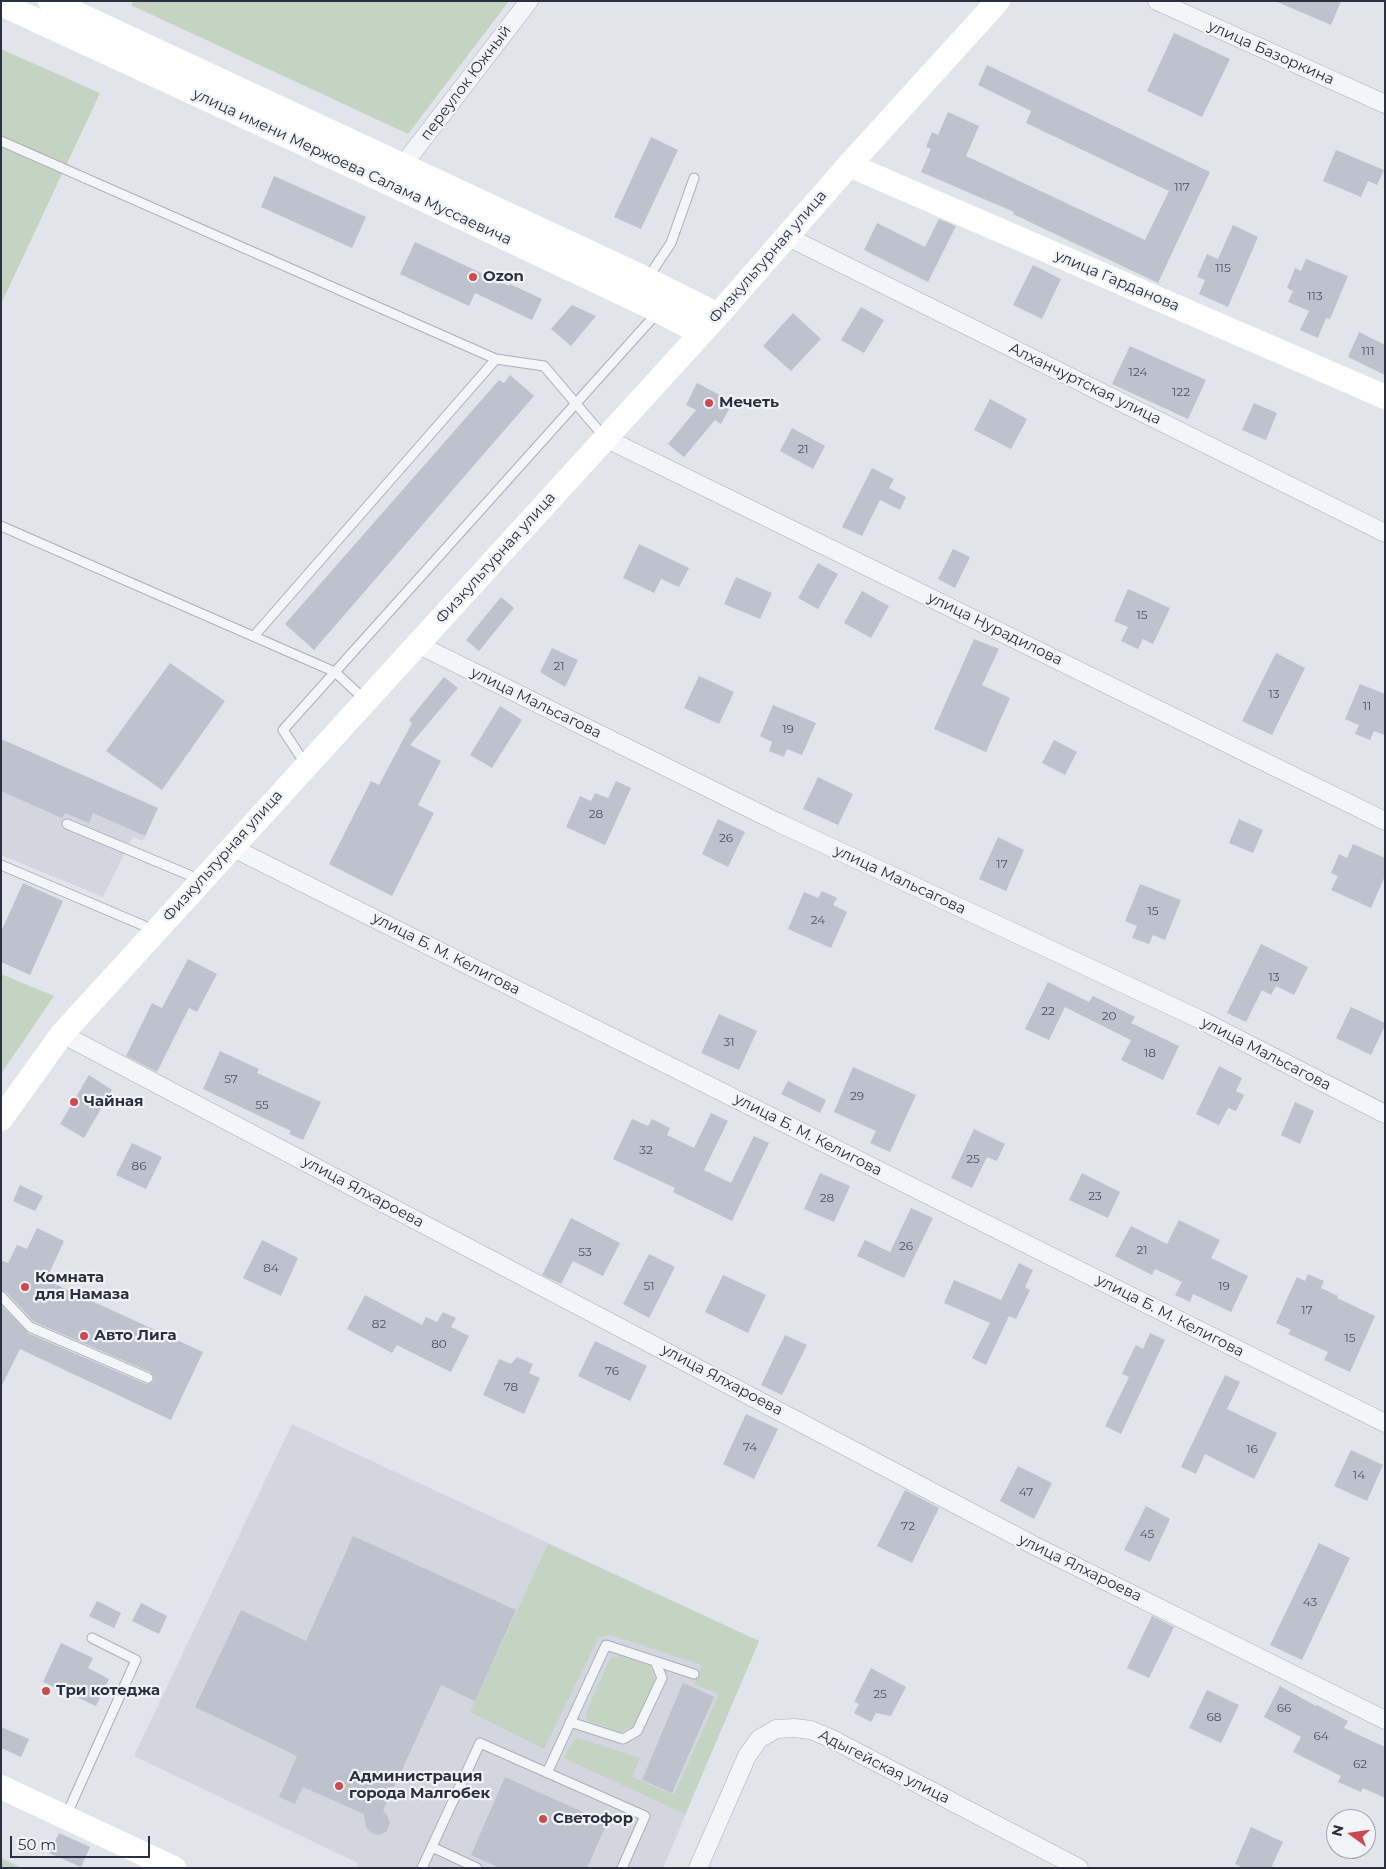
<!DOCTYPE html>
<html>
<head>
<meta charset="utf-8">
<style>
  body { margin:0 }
  #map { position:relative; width:1386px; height:1869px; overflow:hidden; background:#e1e4ea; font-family:Montserrat,sans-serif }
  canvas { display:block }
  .frame { position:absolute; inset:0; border:2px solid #2a3041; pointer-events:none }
  .north { position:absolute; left:1326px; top:1809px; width:50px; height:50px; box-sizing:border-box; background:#f1f3f7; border:1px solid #a1a5ae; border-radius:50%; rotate:284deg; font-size:14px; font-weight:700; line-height:20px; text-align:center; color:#2a3041 }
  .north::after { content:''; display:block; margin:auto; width:18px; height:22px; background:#cc494e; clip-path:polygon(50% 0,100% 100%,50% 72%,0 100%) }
  .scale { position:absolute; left:10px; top:1836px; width:140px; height:22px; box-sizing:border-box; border:2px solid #2a3041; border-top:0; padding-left:6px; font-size:15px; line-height:18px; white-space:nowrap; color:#2a3041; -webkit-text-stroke:4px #f1f3f7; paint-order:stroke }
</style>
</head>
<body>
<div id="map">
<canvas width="1386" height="1869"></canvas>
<div class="frame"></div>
<div class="north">N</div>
<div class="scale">50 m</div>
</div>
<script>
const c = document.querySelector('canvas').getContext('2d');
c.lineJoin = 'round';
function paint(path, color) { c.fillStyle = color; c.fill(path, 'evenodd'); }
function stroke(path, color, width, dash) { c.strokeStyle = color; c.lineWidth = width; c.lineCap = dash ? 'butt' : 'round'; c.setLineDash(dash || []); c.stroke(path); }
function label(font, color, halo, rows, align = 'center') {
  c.font = font + ' Montserrat,sans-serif'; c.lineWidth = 4.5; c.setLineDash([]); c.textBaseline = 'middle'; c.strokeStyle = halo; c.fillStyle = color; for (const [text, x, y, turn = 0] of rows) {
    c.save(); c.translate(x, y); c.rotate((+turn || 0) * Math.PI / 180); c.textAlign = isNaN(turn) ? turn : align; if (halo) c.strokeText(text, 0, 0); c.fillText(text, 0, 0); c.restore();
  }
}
paint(new Path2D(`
  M1,741l157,67 -15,33 -10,-4 -30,60 -102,-42z
  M292,1424l467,217 -96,227h-307l2,-5 -224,-107z`), '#d3d6df');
paint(new Path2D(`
  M134,1h375l-101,133 -277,-129z
  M1,49l99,44 -99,211z
  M1,974l53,22 -53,78z
  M548,1544l211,97 -74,173 -121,-56 10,-18 4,-2 62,20 -8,19 42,18 45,-101 -25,-10 8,-19 -91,-30 -7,1 -6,3 -54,110 -74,-37z
  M620,1655l30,11 5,14 -20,45 -15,7 -32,-11 -3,-6 25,-56z
  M1,1858l21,10h-21z`), '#c5d3c2');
paint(new Path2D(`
  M1275,1h66l-10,24z
  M1174,33l56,26 -28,58 -55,-26z
  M987,65l223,107 -52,111 -145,-69 1,-2 -93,-40 10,-23 -5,-2 6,-15 6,3 10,-23 31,14 -13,30 179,84 24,-49 -143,-68 5,-12 -53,-26z
  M651,137l27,13 -37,79 -27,-12z
  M1336,150l48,20 -7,15 -9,-4 -7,16 -38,-16z
  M274,176l92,41 -14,31 -91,-41z
  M939,219l17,7 -28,56 -64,-32 13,-27 48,24z
  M1233,225l25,12 -30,70 -29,-13 6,-14 -8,-3 10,-23 11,5z
  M415,242l94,44 1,-2 32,15 -10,21 -57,-27 -6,13 -69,-32z
  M1306,259l42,17 -18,43 -4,-1 -8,20 -18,-8 9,-19 -21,-9 5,-11 -6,-3 8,-20 6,3z
  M1033,265l28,14 -19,40 -29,-14z
  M572,305l24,11 -25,30 -20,-17z
  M861,307l23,13 -20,33 -23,-13z
  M793,313l28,26 -30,32 -28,-25z
  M1359,332l26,13v30l-37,-18z
  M1130,346l76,34 -18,39 -76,-35z
  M510,375l24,21 -220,254 -29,-26 214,-244 5,3z
  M697,383l36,19 -12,22 -6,-4 -31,37 -16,-13 28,-34 -10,-5z
  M990,399l37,20 -16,30 -37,-19z
  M1254,403l23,10 -11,27 -24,-10z
  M792,428l33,18 -12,23 -33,-18z
  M872,468l22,11 -5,9 17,9 -6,13 -20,-10 -18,36 -20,-9z
  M639,544l50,24 -10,19 -18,-8 -7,14 -31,-15z
  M953,549l17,8 -15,31 -17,-9z
  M818,563l20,11 -20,35 -20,-11z
  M736,577l36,16 -12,26 -36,-15z
  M1128,589l42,19 -17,36 -10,-5 -5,10 -17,-8 7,-14 -14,-6z
  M862,591l27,15 -18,32 -27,-15z
  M501,597l13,11 -35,43 -13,-11z
  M974,639l25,10 -17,36 28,13 -24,54 -52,-23z
  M552,648l26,12 -13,27 -25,-15z
  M1276,653l29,15 -33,67 -30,-14z
  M170,663l55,38 -63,89 -56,-39z
  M699,676l35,16 -15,32 -35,-16z
  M444,677l14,11 -48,57 31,16 -23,44 16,8 -42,83 -63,-32 42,-83 8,4 33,-62 -3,-3z
  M1360,684l25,10v41l-11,-4 -4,9 -15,-6 4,-9 -14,-6z
  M773,705l43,18 -14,32 -15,-6 -3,8 -15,-6 3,-9 -12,-6z
  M500,706l22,14 -30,48 -22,-13z
  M1,739l157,69 -13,28 -52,-23 -4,10 -24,-10 -3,5 -61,-27z
  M1054,740l23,12 -12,23 -23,-12z
  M818,777l35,17 -15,31 -35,-16z
  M616,781l15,7 -26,57 -39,-18 14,-31 11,5 4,-8 13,5z
  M718,819l27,13 -17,35 -26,-13z
  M1239,819l24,11 -10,23 -24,-10z
  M998,837l26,13 -18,41 -27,-12z
  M1353,844l32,14v18l-14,32 -40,-18 7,-14 -7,-3 8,-19 8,4z
  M23,883l40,18 -33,74 -29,-13v-30z
  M1140,884l41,16 -16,40 -12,-5 -4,9 -17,-6 5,-12 -12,-5z
  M822,891l15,7 -4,7 14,7 -16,36 -43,-19 16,-37 14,6z
  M1261,944l47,23 -14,28 -18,-9 -5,9 -9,-5 -16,32 -19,-9z
  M188,959l29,15 -20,38 -8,-4 -32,64 -31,-16 26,-53 10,5z
  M1048,982l41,20 4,-6 42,21 -4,6 48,23 -16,34 -42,-20 10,-20 -66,-33 -16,33 -24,-11z
  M1351,1007l34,16v3l-14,29 -35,-17z
  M719,1014l38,17 -18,39 -38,-17z
  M220,1051l39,18 -2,4 64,29 -18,38 -14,-6 2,-3 -88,-42z
  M1219,1066l23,12 -6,13 8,4 -8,16 -8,-3 -9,17 -23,-11z
  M853,1067l63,28 -26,57 -20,-9 6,-12 -42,-19z
  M89,1075l23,15 -28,48 -24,-14z
  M788,1081l38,19 -6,13 -39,-19z
  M1295,1102l19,9 -14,33 -19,-9z
  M711,1113l17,8 -24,49 27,13 23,-47 15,7 -37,78 -59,-29 2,-4 -62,-29 19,-40 16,7 4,-7 18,9 -3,7 27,13z
  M974,1129l31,15 -8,17 -10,-4 -15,31 -21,-10z
  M132,1143l30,14 -16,32 -30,-14z
  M820,1173l30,13 -16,36 -30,-13z
  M1082,1173l38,19 -12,26 -39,-18z
  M20,1185l23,11 -8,15 -22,-10z
  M911,1208l22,10 -29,60 -47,-22 8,-16 25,12z
  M571,1218l49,25 -17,33 -30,-15 -12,23 -19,-9z
  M1179,1220l41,20 -9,18 37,18 -17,36 -38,-18 -3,8 -15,-7 7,-13 -27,-13 -3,6 -37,-19 16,-30 36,18z
  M37,1228l27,13 -18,39 157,72 -32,68 -151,-71 -19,38v-82l27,28 118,51 5,-1 3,-3 -1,-5 -3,-3 -116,-50 -28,-30 -5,-2v-30l7,3 9,-18 10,4z
  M262,1240l36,18 -17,38 -38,-18z
  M649,1254l26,13 -26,51 -26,-14z
  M1019,1263l14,7 -8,17 5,3 -14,29 -7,-3 -23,49 -14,-7 18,-35 -46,-20 10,-23 47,20z
  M1308,1274l16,7 -3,7 17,8 -1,2 38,18 -25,56 -26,-12 4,-8 -40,-18 3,-4 -15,-7 21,-46 8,4z
  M723,1275l43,20 -18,38 -43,-21z
  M365,1295l57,30 4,-8 11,5 6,-10 13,6 -5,9 18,9 -18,36 -54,-27 -5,8 -45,-24z
  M1150,1333l15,7 -44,94 -16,-8 24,-49 -7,-3 4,-9 10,-20 7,4z
  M785,1335l22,10 -25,50 -21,-10z
  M595,1341l52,25 -17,35 -52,-25z
  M517,1357l16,7 -4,9 11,5 -16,36 -41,-19 16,-36 12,5z
  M1225,1375l15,7 -13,27 50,24 -23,46 -49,-25 -9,20 -15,-7z
  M746,1414l32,15 -24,50 -31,-15z
  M1351,1450l32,15 -16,36 -33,-15z
  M1018,1466l34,17 -18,36 -34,-18z
  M905,1490l34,18 -27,55 -35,-17z
  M1146,1506l24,13 -20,43 -26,-12z
  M353,1536l163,74 -41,91 -34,-16 -58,126 4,4 3,8 -4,9 -7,3 -8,-2 -5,-6 -2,-13 -61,-27 -8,17 -16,-7 18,-41 -102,-49 46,-97 65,31z
  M1319,1543l31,15 -48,102 -32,-15z
  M97,1601l24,12 -7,15 -25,-12z
  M141,1603l26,13 -8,18 -27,-13z
  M1152,1616l22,11 -25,51 -22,-10z
  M61,1643l32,15 -5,10 21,11 -13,27 -53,-24z
  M871,1668l35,19 -15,29 -15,-3 -5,9 -17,-9 5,-9 -5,-2z
  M683,1683l31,14 -42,96 -30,-13z
  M1280,1686l36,20 1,-1 31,16 -4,7 41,19v51l-22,-10 -2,4 -23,-10 3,-6 -48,-24 8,-15 -37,-20z
  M1207,1690l32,15 -18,38 -32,-15z
  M1,1727l28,12 -8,18 -20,-9z
  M505,1777l102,46 -20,45h-87l-29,-13z
  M1251,1827l32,15 -12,26h-28l-8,-4z
  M59,1833l31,14 -9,20 -32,-14z`), '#bec2cc');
const lane = new Path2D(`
  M1,141l495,218 48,7 61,72
  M647,279l24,-36 23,-65
  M1,526l334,146 30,28
  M254,636l242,-277
  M306,765l-23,-35 374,-417
  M67,824l134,56
  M1,865l153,65
  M1,1296l29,31 118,51
  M570,1722l53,17 14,-8 25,-53 -7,-17
  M547,1773l59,-128 88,29
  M66,1816l70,-156 -44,-22
  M432,1847l45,21
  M422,1868l58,-125 165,73 -23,52`);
const street = new Path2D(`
  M1157,1l228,103
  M403,165l126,-164
  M786,236l599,297
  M605,438l780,383
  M417,644l362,179 420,196 186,95
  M231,847l1154,576
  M62,1034l973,512 350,174
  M698,1868l49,-112 12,-17 17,-10 18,-1 17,2 19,8 249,130`);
stroke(lane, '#aaaeb7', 11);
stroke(street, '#aaaeb7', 19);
stroke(lane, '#f4f5f8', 9);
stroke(street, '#f4f5f8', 18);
stroke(new Path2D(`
  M50,1l590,275 78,39
  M1,4l377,174 281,133 42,22
  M849,165l536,232
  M1,1119l61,-85 656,-719 131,-150 149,-164
  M1,1787l173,81`), '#fff', 24);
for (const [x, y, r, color] of [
  [473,277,5,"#cc494e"],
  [709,403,5,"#cc494e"],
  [74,1102,5,"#cc494e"],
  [25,1287,5,"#cc494e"],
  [84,1336,5,"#cc494e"],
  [46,1691,5,"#cc494e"],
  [339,1786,5,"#cc494e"],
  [543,1819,5,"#cc494e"]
]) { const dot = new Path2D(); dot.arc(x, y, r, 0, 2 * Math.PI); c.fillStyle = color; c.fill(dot); stroke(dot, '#f1f3f7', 2); }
label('12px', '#4f5464', null, [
  ["117",1182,187],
  ["115",1223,268],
  ["113",1315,296],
  ["111",1368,351],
  ["124",1138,372],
  ["122",1181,392],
  ["21",803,449],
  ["15",1142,615],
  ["21",559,666],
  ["13",1274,694],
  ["11",1367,706],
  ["19",788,729],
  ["28",596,814],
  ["26",726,838],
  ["17",1002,864],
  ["15",1153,911],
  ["24",818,920],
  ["13",1274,977],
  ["22",1048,1011],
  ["20",1109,1016],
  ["31",729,1042],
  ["18",1150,1053],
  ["57",231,1079],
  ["29",857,1096],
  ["55",262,1105],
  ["32",646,1150],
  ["25",973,1159],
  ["86",139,1166],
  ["23",1095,1196],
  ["28",827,1198],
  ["26",906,1246],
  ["21",1142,1250],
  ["53",585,1252],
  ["84",271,1268],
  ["51",649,1286],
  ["19",1224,1286],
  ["17",1307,1310],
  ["82",379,1324],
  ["15",1350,1338],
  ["80",439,1344],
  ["76",612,1371],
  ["78",511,1387],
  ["74",750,1447],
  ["16",1252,1449],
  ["14",1359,1475],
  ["47",1026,1492],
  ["72",908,1526],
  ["45",1147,1534],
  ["43",1310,1602],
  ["25",880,1694],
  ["66",1284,1708],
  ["68",1214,1717],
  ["64",1321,1736],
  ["62",1360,1764]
]);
label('15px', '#2a3041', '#f1f3f7', [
  ["улица Базоркина",1271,53,24],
  ["переулок Южный",466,83,-53],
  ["улица имени Мержоева Салама Муссаевича",352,167,25],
  ["Физкультурная улица",768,257,-49],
  ["улица Гарданова",1117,281,23],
  ["Алханчуртская улица",1085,384,26],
  ["Физкультурная улица",496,558,-48],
  ["улица Нурадилова",995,629,26],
  ["улица Мальсагова",536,703,26],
  ["Физкультурная улица",223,856,-48],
  ["улица Мальсагова",900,880,25],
  ["улица Б. М. Келигова",446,954,27],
  ["улица Мальсагова",1266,1054,27],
  ["улица Б. М. Келигова",808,1135,27],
  ["улица Ялхароева",363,1192,28],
  ["улица Б. М. Келигова",1170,1316,27],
  ["улица Ялхароева",722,1380,28],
  ["улица Ялхароева",1080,1568,26],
  ["Адыгейская улица",884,1767,27]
]);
label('bold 15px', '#2a3041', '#f1f3f7', [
  ["Ozon",483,277],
  ["Мечеть",719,403],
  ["Чайная",84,1102],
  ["Комната",35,1278],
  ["для Намаза",35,1295],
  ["Авто Лига",94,1336],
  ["Три котеджа",56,1691],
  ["Администрация",349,1777],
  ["города Малгобек",349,1794],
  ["Светофор",553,1819]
], 'left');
</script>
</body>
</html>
